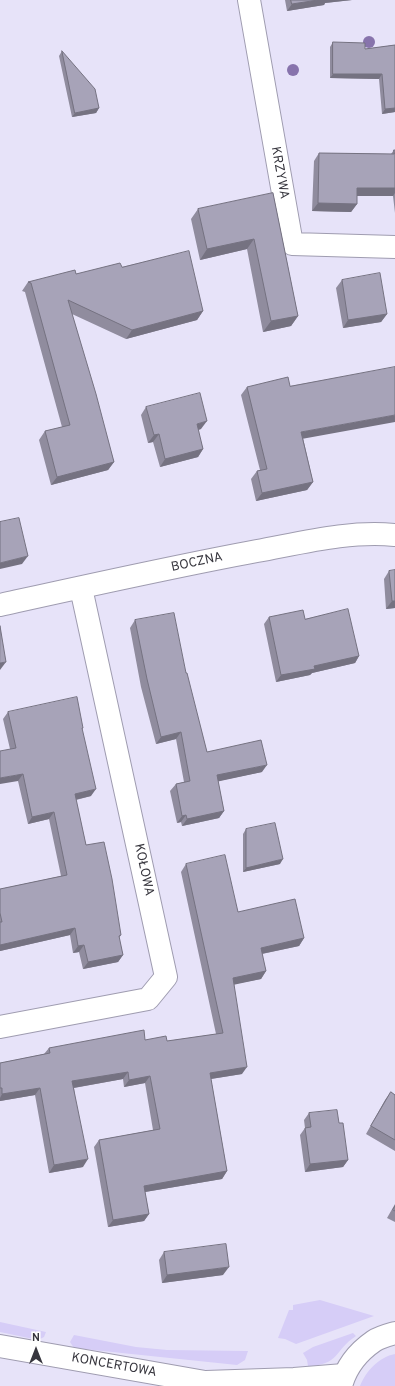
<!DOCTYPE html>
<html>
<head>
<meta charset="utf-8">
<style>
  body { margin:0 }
  #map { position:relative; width:395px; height:1386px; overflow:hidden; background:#e7e3f9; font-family:Overpass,sans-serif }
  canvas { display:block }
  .north { position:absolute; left:16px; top:1330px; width:40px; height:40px; -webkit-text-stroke:3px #fff; paint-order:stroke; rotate:0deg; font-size:11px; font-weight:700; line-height:16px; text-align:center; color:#37363e }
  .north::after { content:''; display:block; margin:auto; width:14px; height:18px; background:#37363e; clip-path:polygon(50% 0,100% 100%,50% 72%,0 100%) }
</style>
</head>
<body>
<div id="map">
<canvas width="395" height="1386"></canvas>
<div class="north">N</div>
</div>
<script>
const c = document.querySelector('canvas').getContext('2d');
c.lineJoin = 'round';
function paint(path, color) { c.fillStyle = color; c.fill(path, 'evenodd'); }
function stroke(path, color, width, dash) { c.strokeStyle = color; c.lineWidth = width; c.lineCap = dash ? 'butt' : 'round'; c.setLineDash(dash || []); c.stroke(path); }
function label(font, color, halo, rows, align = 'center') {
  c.font = font + ' Overpass,sans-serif'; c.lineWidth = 3; c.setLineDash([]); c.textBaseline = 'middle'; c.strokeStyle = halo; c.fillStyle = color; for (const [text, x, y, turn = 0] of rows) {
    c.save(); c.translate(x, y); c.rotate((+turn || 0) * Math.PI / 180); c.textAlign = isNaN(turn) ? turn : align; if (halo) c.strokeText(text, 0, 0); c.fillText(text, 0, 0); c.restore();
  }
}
paint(new Path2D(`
  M320,1300l54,16 -78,28 -11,-5 -7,-1 11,-28h4v-5z
  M0,1322l46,10 -2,5 -6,3 -38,-8z
  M353,1333l3,3c-22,14 -16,29 -48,30l-1,-6 -4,-7 10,-6z
  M74,1335l62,12 31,3 81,1 -3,9 -8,5 -163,-17 -4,-6z
  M395,1354v32h-35c6,-15 19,-29 35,-32z`), '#d6cdf7');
const minor = new Path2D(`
  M249,0l43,244 103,3
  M0,605c86,-19 171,-38 257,-54 44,-8 94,-21 138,-16
  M0,1027l148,-28 18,-22 -85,-389`);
const tertiary = new Path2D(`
  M0,1346l205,36 16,4
  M206,1382l88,-3 50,-4`);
const secondary = new Path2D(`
  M341,1386c5,-19 17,-34 33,-45 6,-4 14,-6 21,-8`);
stroke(minor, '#9f9cb0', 24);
stroke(tertiary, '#9f9cb0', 24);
stroke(secondary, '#9f9cb0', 24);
stroke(minor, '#fff', 22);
stroke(tertiary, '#fff', 22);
stroke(secondary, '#fff', 22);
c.fillStyle = '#8773ac';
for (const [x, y] of [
  [369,42],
  [293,70]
]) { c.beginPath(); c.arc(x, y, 6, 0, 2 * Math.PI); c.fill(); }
paint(new Path2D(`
  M285,0h67l-27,3 -1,2 -37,6z
  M333,42l32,7 30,-4v67l-13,2 -3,-35 -49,-1v-31z
  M62,51l37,57 -3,5 -24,4 -13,-61z
  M394,150h1v63l-2,-17h-36v8l-6,8 -39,-1 2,-50 5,-8 72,1z
  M273,193l25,123 -7,10 -28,6 -16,-83 -47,11 -9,-41 7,-10z
  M122,267l81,44 -6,9 -71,19 -54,-25 42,148 -6,8 -57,15 -12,-45 6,-9 17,-4 -37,-135 -3,-1 6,-9 48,-8z
  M342,280l45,34 -6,8 -38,6 -7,-40z
  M247,387l56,51 10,44 -6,8 -51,11 -5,-22 6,-8 3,-1 -19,-75z
  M146,407l55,22 -3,1 5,19 -5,8 -38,10 -7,-25 -5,1 -7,-28z
  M389,571l6,37 -9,1 -2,-30z
  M269,617l36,2 54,37 -4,7 -43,10 -2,2 -34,7 -12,-58z
  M135,620l51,53 21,79 55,20 -44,9 6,30 -5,7 -37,8 -1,-4 -4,1 -7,-32 6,-7 8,-2 -8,-43 -20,5 -15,-57 -11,-59z
  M8,712l75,16 -1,1 9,67 -15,4 10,45 35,90 -2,3 4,17 -5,7 -35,7 -4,-17 -6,1 -3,-18 -70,16v-62l61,-13 -12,-57 -21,5 -10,-43 -8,-32 -7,-30z
  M246,829l34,35 -37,8v-38z
  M186,864l52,48 66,26 -5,8 -37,8 4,17 -5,8 -27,5 8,90 -31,5 16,92 -5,8 -77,13 4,22 -5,7 -36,6 -14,-80 5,-7 54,-10 -8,-47 -21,4 -1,-8 -49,9 9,79 -34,6 -14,-78 -35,6v-38l44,-9 5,-6 96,-8 22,1 49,-7 -35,-162z
  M391,1092l4,3v56l-29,-17 19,-34z
  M309,1113l30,10 9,37 -5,7 -38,5 -5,-37 5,-7 -1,-8z
  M395,1204v18l-8,-4z
  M164,1252l59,23 -61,8 -3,-23z`), '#908c9e');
paint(new Path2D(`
  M318,0h34l-27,3 -1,2 -37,6 5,-7z
  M333,74h49l-3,5 -49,-1z
  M99,108l-3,5 -24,4 3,-4z
  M395,108v4l-13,2 3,-5z
  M357,188h38v5l-2,3h-41z
  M318,203l39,1 -6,8 -39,-1z
  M254,239l-7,10 -47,11 7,-11z
  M203,311l-6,9 -71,19 6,-9z
  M387,314l-6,8 -38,6 5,-8z
  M298,316l-7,10 -28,6 8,-11z
  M395,415v7l-99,18 5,-8z
  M207,421l-6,8 -10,3 6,-8z
  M159,434l-6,8 -5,1 6,-8z
  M203,449l-5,8 -38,10 5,-8z
  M114,462l-6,8 -57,15 6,-8z
  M313,482l-6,8 -51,11 6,-8z
  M28,556l-6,8 -22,5v-6z
  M392,601h3v7l-9,1z
  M359,656l-4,7 -43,10 -2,2 -34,7 5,-7 33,-9z
  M6,662l-6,8v-7z
  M181,732l-5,7 -20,5 5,-7z
  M267,765l-5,7 -51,11 6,-8z
  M23,774l-5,7 -18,3v-6z
  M96,789l-5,7 -21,5 5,-7z
  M224,811l-5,7 -37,8 5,-7z
  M54,812l-5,7 -21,5 4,-7z
  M186,815l-5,7 -4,1 5,-7z
  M283,859l-3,5 -37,8 3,-4z
  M75,928l-5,7 -70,16v-6z
  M304,938l-5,8 -43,9 5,-7z
  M84,945l-5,7 -6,1 5,-7z
  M123,955l-5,7 -35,7 5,-7z
  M266,971l-5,8 -33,7 5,-8z
  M247,1067l-5,7 -38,6 6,-7z
  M128,1072l-5,7 -56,10 5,-8z
  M150,1076l-5,7 -21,4 5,-7z
  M40,1088l-5,7 -35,6v-3l2,-4z
  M88,1159l-5,8 -34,6 5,-8z
  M348,1160l-5,7 -38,5 5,-8z
  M227,1171l-5,8 -83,14 5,-7z
  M149,1214l-5,7 -36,6 5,-7z
  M229,1267l-6,8 -61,8 5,-8z`), '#757281');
const building = new Path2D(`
  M291,0h27l-26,4z
  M333,42l32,1v6l30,-4v63l-10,1 -3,-35h-49z
  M62,51l33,38 4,19 -24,5z
  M394,150h1v38h-38v16l-39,-1 1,-50 75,1z
  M273,193l25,123 -27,5 -17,-82 -47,10 -9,-40z
  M189,251l14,60 -71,19 -64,-30 28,94 18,68 -57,15 -12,-46 25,-6 -39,-142 -3,-1 47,-12 1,4 44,-11 2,4z
  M380,273l7,41 -39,6 -6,-40z
  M395,367v48l-94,17 12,50 -51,11 -5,-22 10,-2 -20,-82 41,-10 2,9z
  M200,393l7,28 -10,3 6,25 -38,10 -6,-25 -5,1 -8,-28z
  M19,518l9,38 -28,7v-41z
  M395,570v31h-3l-3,-30z
  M348,609l11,47 -45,10 1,3 -34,6 -12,-58 34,-7 2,9z
  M174,613l12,60h1l20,79 54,-12 6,25 -50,10 7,36 -37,8 -1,-4 -4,1 -6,-32 14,-3 -9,-49 -20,5 -14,-58 -12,-59z
  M0,626l6,36 -6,1z
  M77,697l6,31h-1l14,61 -21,5 11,51 18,-3 8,37 9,56 -2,1 4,19 -35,7 -4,-17 -6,1 -3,-18 -75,17v-23h2l-2,-9v-24l67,-14 -13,-63 -22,5 -9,-43 -23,4v-27l16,-3 -8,-36z
  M275,823l8,36 -37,9v-39z
  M225,855l13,57 57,-13 9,39 -43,10 5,23 -33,7 14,89 -37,6 17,98 -83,15 5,28 -36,6 -14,-80 61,-11 -10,-53 -21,4 -1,-8 -56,9 16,78 -34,6 -14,-77 -38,6v-6h-2v-25l50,-10 -1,-5 95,-18 1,10 21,-4 1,5 56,-8 -37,-169z
  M391,1092l4,3v45l-24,-14z
  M337,1110l2,13h4l5,37 -38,4 -5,-36 6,-1 -2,-14z
  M395,1206v5l-2,-1z
  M226,1244l3,23 -62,8 -3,-23z`);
paint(building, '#a7a3b8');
stroke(building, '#757281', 1);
label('13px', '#37363e', '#fff', [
  ["KRZYWA",279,173,80],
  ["BOCZNA",197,563,-12],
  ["KOŁOWA",143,870,78],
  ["KONCERTOWA",114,1366,10]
]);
</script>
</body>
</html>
